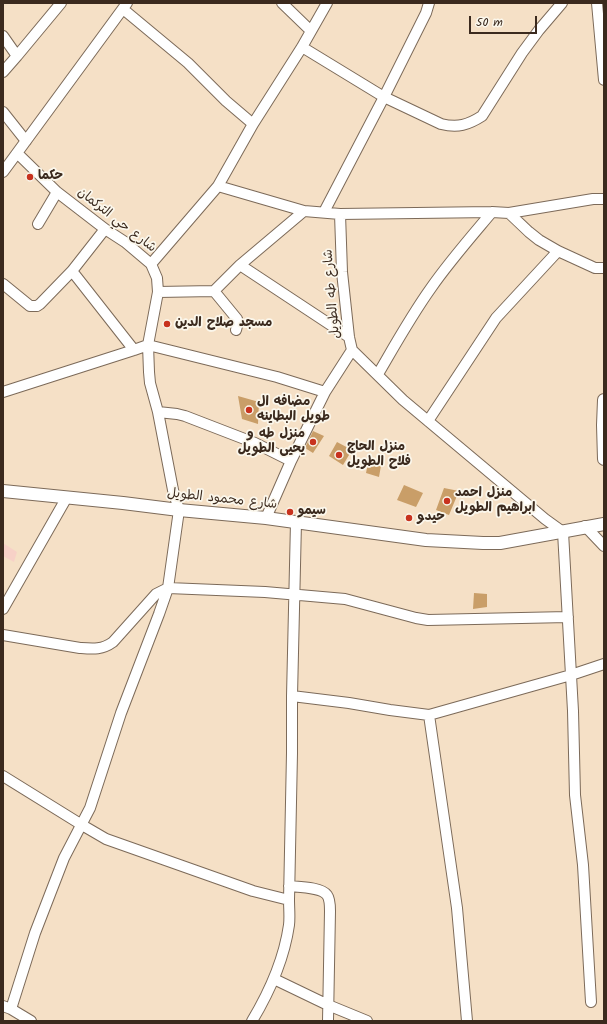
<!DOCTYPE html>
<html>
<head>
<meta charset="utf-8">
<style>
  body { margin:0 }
  #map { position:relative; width:607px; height:1024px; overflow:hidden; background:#f5e0c6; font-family:Kalam,sans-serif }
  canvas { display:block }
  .frame { position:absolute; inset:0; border:4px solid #3b2a1e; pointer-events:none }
  .scale { position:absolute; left:469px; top:16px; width:68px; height:18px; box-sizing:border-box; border:2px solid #3b2a1e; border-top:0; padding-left:5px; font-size:12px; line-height:14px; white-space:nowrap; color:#3b2a1e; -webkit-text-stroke:3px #fbf7ec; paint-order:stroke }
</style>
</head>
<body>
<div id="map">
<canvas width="607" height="1024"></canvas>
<div class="frame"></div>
<div class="scale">50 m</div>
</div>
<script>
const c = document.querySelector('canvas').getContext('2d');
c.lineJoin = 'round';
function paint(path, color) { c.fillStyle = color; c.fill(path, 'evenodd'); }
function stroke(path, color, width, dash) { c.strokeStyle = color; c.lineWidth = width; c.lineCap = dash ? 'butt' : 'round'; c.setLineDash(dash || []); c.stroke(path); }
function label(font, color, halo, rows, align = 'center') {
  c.font = font + ' Kalam,"Playpen Sans Arabic",sans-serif'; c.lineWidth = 3.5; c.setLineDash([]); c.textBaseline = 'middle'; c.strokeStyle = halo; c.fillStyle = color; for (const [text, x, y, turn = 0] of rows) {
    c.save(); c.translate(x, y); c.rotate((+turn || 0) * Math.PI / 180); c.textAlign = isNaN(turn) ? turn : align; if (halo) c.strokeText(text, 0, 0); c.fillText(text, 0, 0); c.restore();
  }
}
paint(new Path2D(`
  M3,543l14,9 -3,10 -11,-6z`), '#f7d1c7');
paint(new Path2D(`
  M238,396l21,6 -1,22 -16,-5z
  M313,431l11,5 -11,17 -8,-5z
  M337,442l15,8 -9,15 -14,-9z
  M369,458l13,2 -3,17 -13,-4z
  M404,485l19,8 -7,14 -19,-7z
  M444,488l15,3 -10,24 -13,-5z
  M474,593l13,1v13l-14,2z`), '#c99e68');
const minor = new Path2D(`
  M282,3l29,28
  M597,3l7,77
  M123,9l65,54 38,38 27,23
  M3,36l14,20
  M302,47l82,50 57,27c17,4 27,1 41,-8l40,-63 17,-23 23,-27
  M3,72l14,-16 44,-53
  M3,112l23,29
  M3,172l14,-19
  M218,186l86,25 36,3 152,-2 17,1 84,-14h11
  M324,212l60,-115 42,-84 3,-10
  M509,213l20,19 10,8 19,11 37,17h9
  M38,224l19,-32
  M151,264l67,-78 35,-62 49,-77 25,-44
  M240,265l109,72
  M72,271l62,79
  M3,284l27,22h7l3,-2 32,-33 33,-42
  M214,291l23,28 1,3 -2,8
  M158,292l56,-1 26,-26 64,-54
  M352,350l51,50 142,119 18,13 10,179 2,84 8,70 8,137
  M378,374c17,-29 33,-58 53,-86 18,-26 40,-51 61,-76
  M3,392l131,-42 14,-5 129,32 48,15
  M158,412l19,2 8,2 70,27 36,18
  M428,421l68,-103 62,-67
  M266,518l25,-57 34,-69 27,-42 -3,-13 -7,-65 -2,-58
  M585,526l19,20
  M3,609l64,-112
  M3,635l77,13c13,1 22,2 33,-6l43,-48 12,-6 97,4 80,7 71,19 12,2 140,-3
  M292,696l57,7 41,7 39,5 142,-40 33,-11
  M429,715l28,193 10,113
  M3,776l79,49 24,14 147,52 36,9
  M289,886c10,1 32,1 38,9 3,4 3,11 3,16l-2,110
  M274,979l54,26 39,16
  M3,1006l8,3 20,12
  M11,1009l24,-76 29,-75 26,-50 31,-95 38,-99 9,-26 11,-78 -6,-20 -15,-78 -8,-29 -1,-11 -1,-27 10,-53 -1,-14 -6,-14 -26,-22 -20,-13 -48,-37 -40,-39 110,-150
  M252,1021c18,-30 32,-61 37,-96 1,-8 0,-17 0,-25l3,-147v-57l4,-174`);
const tertiary = new Path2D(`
  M604,400l-1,25 1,34
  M3,491l120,12 56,7 87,8 160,22 57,3h17l104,-19`);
stroke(minor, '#7c6a59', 12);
stroke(tertiary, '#7c6a59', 14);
stroke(minor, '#fff', 10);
stroke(tertiary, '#fff', 12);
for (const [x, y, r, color] of [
  [30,177,4,"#c8321e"],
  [167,324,4,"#c8321e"],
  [249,410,4,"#c8321e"],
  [313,442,4,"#c8321e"],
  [339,455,4,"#c8321e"],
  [447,501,4,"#c8321e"],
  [290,512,4,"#c8321e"],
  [409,518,4,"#c8321e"]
]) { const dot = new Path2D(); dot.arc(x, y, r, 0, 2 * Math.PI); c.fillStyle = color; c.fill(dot); stroke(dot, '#fbf7ec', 1.5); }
label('bold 13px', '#3b2a1e', '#fbf7ec', [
  ["حكما",38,177],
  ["مسجد صلاح الدين",175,324],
  ["مضافه ال",257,403],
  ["طويل البطاينه",257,418],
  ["منزل طه و",305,435,"right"],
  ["يحيى الطويل",305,450,"right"],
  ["منزل الحاج",347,448],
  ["فلاح الطويل",347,463],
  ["منزل احمد",455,494],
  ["ابراهيم الطويل",455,509],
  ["سيمو",298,512],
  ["حيدو",417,518]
], 'left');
label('13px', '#3b2a1e', '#fbf7ec', [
  ["شارع حي التركمان",116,221,38],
  ["شارع طه الطويل",333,294,-95],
  ["شارع محمود الطويل",222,500,6]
]);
</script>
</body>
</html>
